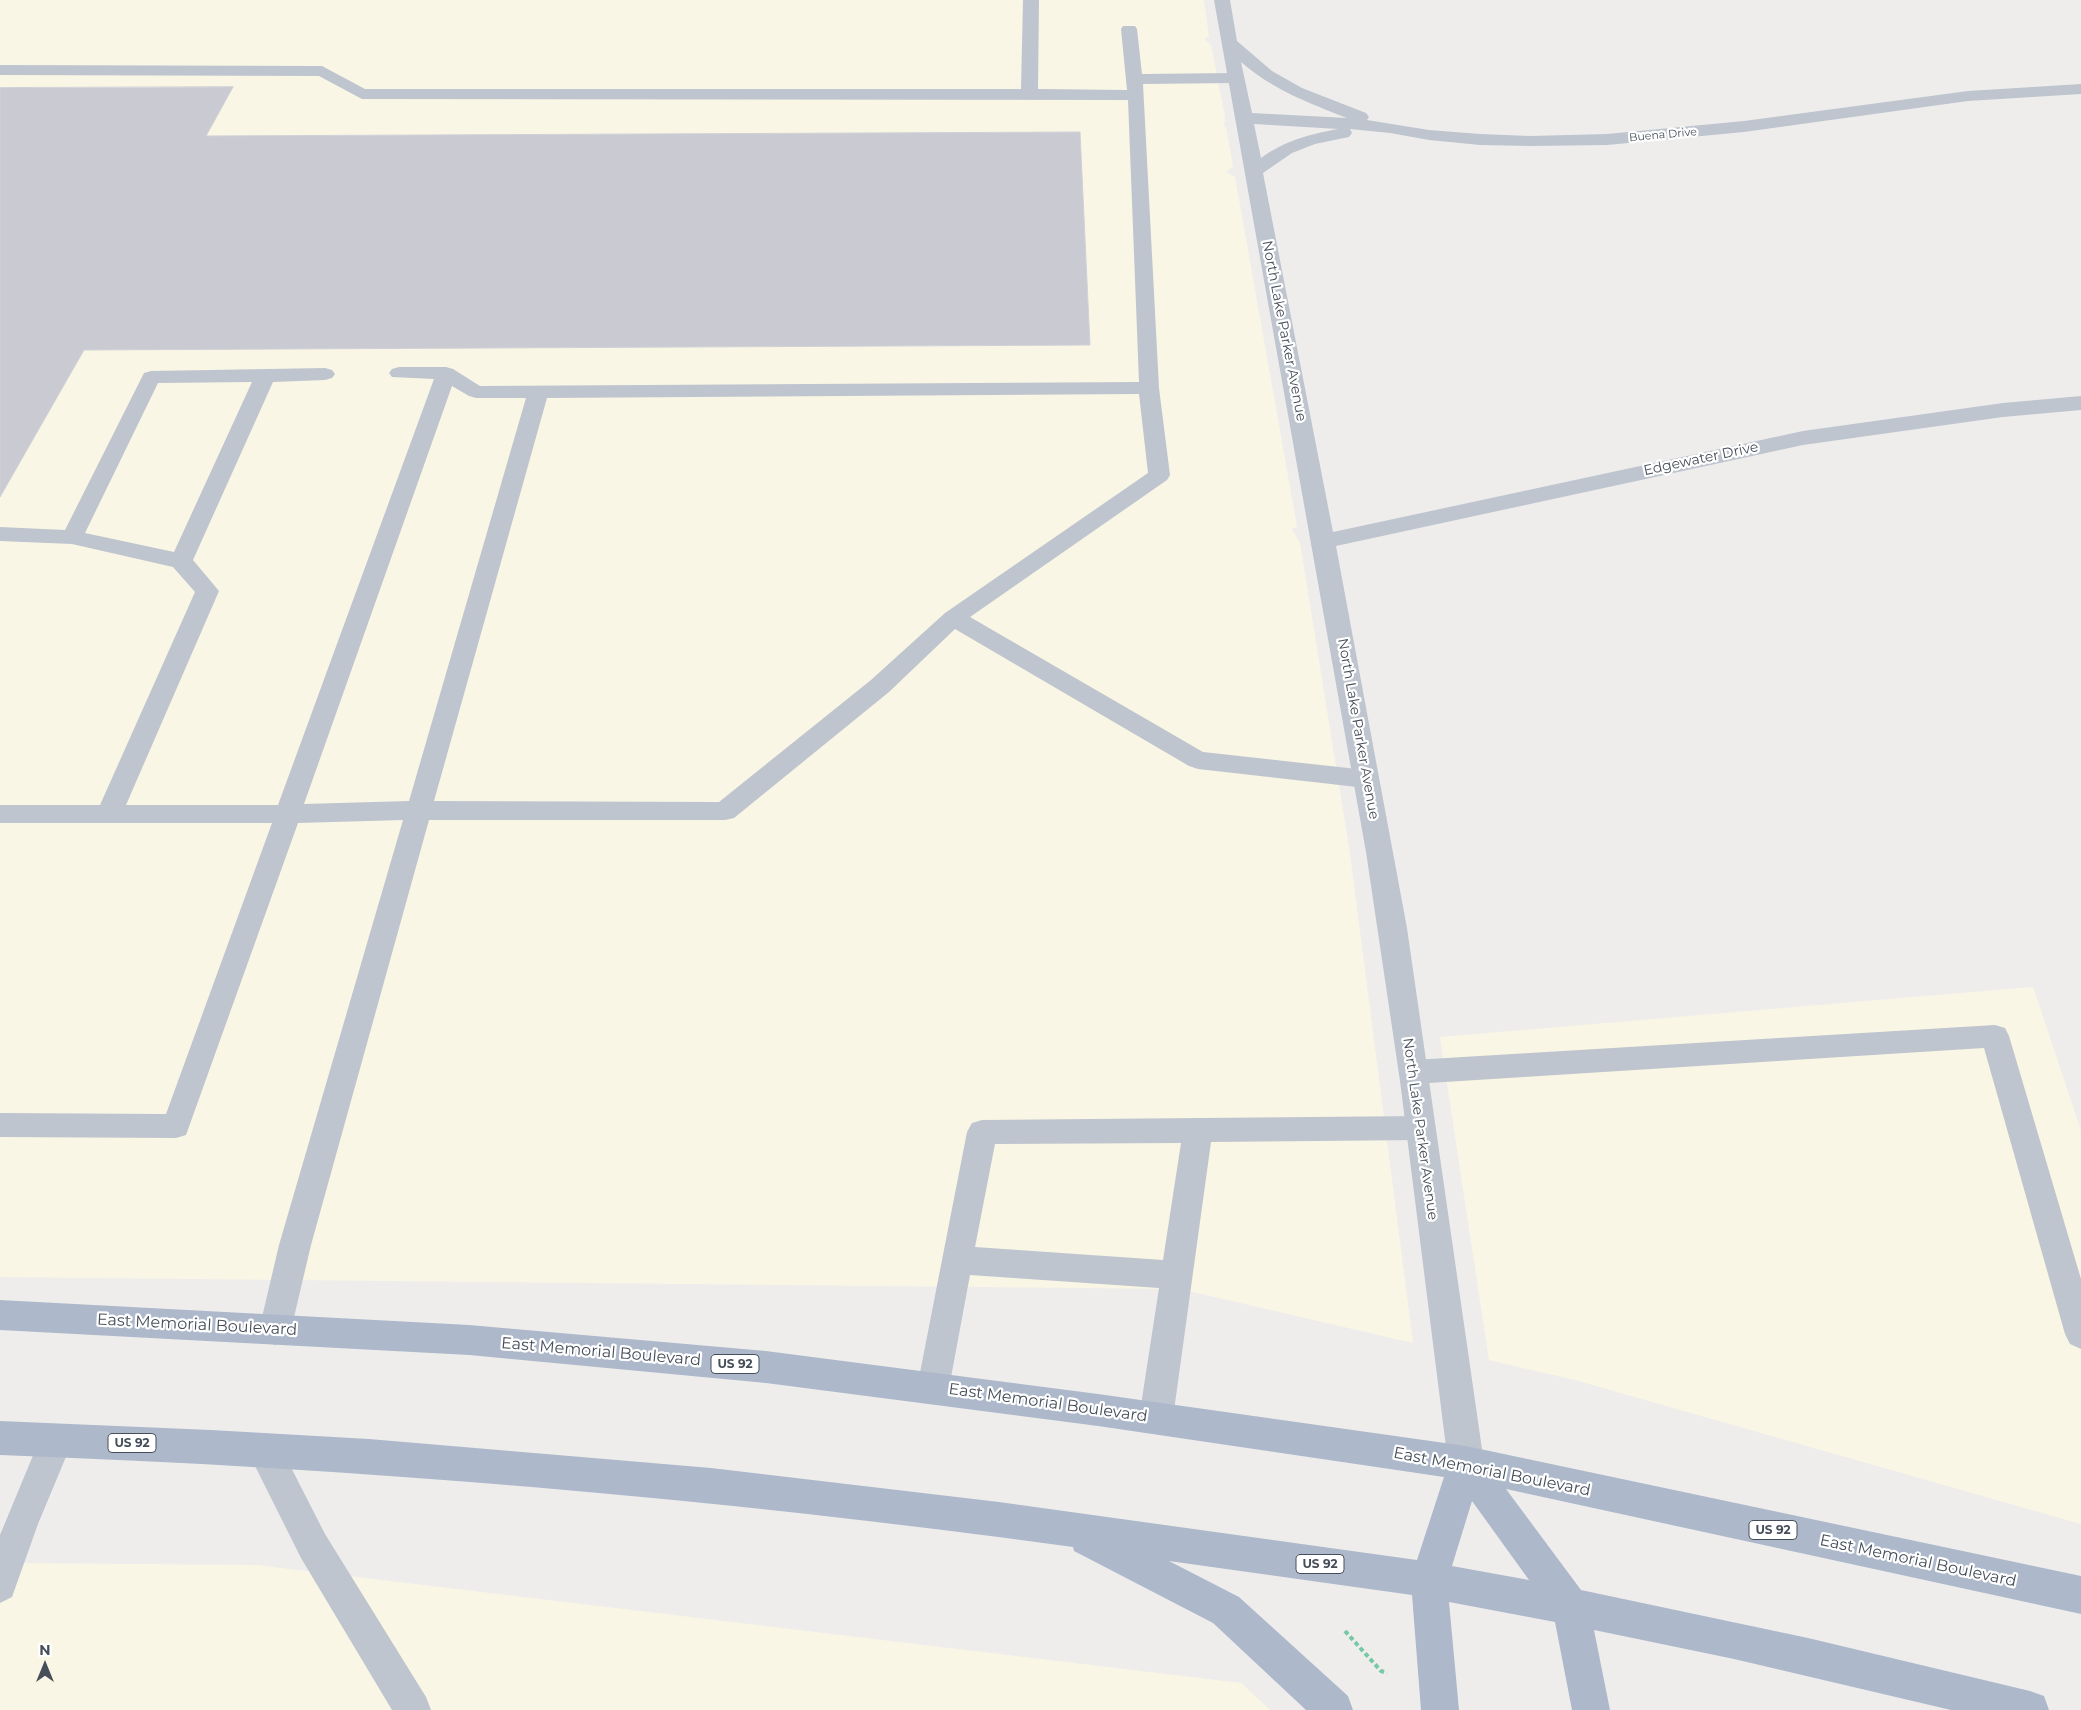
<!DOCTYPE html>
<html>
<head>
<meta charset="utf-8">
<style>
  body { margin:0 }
  #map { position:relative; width:2081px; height:1710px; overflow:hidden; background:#efedec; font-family:Montserrat,sans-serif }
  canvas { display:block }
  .north { position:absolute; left:20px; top:1640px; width:50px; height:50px; -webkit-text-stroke:4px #fff; paint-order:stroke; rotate:0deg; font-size:14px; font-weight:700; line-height:20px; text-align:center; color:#464e59 }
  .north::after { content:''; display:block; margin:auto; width:18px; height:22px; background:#464e59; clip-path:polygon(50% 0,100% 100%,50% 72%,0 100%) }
</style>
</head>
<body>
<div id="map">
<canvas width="2081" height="1710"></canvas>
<div class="north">N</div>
</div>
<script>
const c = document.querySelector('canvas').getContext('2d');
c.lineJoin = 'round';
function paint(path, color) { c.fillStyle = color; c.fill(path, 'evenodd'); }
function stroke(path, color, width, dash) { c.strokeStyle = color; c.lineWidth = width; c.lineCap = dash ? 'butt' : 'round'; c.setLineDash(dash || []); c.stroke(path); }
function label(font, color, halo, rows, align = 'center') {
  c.font = font + ' Montserrat,sans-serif'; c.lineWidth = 4.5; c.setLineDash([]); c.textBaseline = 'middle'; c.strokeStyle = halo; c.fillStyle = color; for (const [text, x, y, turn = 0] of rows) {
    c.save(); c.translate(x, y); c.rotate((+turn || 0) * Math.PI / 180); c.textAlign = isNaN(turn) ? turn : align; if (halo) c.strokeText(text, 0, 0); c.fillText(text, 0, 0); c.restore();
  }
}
paint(new Path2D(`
  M0,0h1204l5,37 -5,2 7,6 14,72 -1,10h2l7,40 -7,5 9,5 62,350 -5,2 8,14 50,311 63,489 -233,-54 -1180,-12z
  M2033,987l48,144v393l-506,-144 -86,-20 -49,-323z
  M0,1563l256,2 985,118 29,27h-1270z`), '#faf6e5');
const building = new Path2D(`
  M233,87l-27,49 874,-4 10,213 -1006,5 -84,147v-409z`);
paint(building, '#cacbd2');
stroke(building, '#d1d2d8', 1);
stroke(new Path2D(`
  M1345,1631l36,40 6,2`), '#76c8a7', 4, [4.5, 3]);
paint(new Path2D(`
  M1023,0h16l-1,89 89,1 -6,-61 2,-3h12l2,3 5,45 93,-1 6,1 2,4 -2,4 -6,1 -92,1 16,304 11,87 -3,5 -197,137 233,135 163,18 9,3 4,6 -4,6 -9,3 -168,-19 -9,-3 -234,-137 -66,63 -155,126 -9,2h-296l-118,425 -20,85 -5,10 -11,5 -11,-5 -5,-10 20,-85 124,-425 -105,3 -112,312 -10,3 -176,-1v-24l166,1 106,-291h-272v-18h100l95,-213 -22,-25 -101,-23 -72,-3v-14l65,3 79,-157 7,-2 174,-3 7,2 3,4 -3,4 -7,2 -52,2 -80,178 26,31 -93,214h152l156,-426 -42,-2 -3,-4 3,-4 7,-2h47l7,2 27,17 659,-4 -11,-282 -766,-1 -43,-23 -319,-1v-10l322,1 43,23h656zM252,382l-78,170 -89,-19 73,-150zM452,386l17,10 7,2h50l-117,403 -105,3zM1139,394l9,79 -203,140 -74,67 -152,122 -285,-1 113,-403z
  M1995,1025l10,3 4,8 72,243v70l-11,-5 -5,-10 -81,-286 -571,36 -10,-4 -4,-8 4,-8 10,-4z
  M1421,1116l10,3 5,9 -5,9 -10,3 -210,2 -38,276 -5,11 -12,5 -12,-5 -5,-11 20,-130 -189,-13 -21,113 -4,11 -12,4 -12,-4 -4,-11 50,-256 5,-9 10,-3zM1181,1143l-18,117 -188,-13 20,-103z
  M56,1424l12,5 5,11 -35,84 -26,73 -12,6v-68l44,-106z
  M264,1433l12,5 49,96 101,163 5,13h-39l-91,-152 -49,-98 -5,-11 5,-11z`), '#bec5ce');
paint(new Path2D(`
  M1214,0h16l7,41 35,30 30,17 64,25 3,4 -2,3 62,10 51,4 50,2 77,-2 137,-13 224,-30 113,-7v10l-113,7 -224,31 -137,13 -77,1 -50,-1 -51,-5 -39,-7 -40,-4 2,4 -3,4 -34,7 -23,9 -29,20 70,359 470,-101 200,-28 78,-7v14l-78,7 -200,28 -467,101 71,382 77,535 -6,12 -12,5 -12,-5 -6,-12 -48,-382 -34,-229zM1241,62c32,28 68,41 106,56l-95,-5zM1254,124l84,5c-30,6 -52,11 -77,29z`), '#bec5ce');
paint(new Path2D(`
  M0,1300l469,25 297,26 332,43 368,52 615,130v38l-575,-125 75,101 227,48 222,53 14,5 5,14h-98l-217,-51 -140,-29 16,80h-38l-17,-88 -106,-20 10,108h-38l-9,-115 -243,-34 70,36 109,99 5,14h-47l-93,-87 -139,-72 -1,-4c-357,-49 -714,-79 -1073,-92v-34l211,9 158,9 342,29 288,34 418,58 27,-83 -346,-51 -332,-43 -297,-28 -469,-25zM1472,1501l57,79 -77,-14z`), '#adb9cb');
label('11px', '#464e59', '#fff', [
  ["Buena Drive",1663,135,-5]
]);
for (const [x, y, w] of [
  [735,1364,48],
  [132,1443,48],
  [1773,1530,48],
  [1320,1564,48]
]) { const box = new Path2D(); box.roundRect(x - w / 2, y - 9.5, w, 19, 4); c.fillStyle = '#fff'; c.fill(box); stroke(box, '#464e59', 1); }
label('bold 12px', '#464e59', null, [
  ["US 92",735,1364],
  ["US 92",132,1443],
  ["US 92",1773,1530],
  ["US 92",1320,1564]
]);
label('14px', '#464e59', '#fff', [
  ["North Lake Parker Avenue",1284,331,79],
  ["Edgewater Drive",1701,459,-12],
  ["North Lake Parker Avenue",1358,729,80],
  ["North Lake Parker Avenue",1420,1129,82]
]);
label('16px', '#464e59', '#fff', [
  ["East Memorial Boulevard",197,1325,3],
  ["East Memorial Boulevard",601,1352,5],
  ["East Memorial Boulevard",1048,1403,8],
  ["East Memorial Boulevard",1492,1472,11],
  ["East Memorial Boulevard",1918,1561,12]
]);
</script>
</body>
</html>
